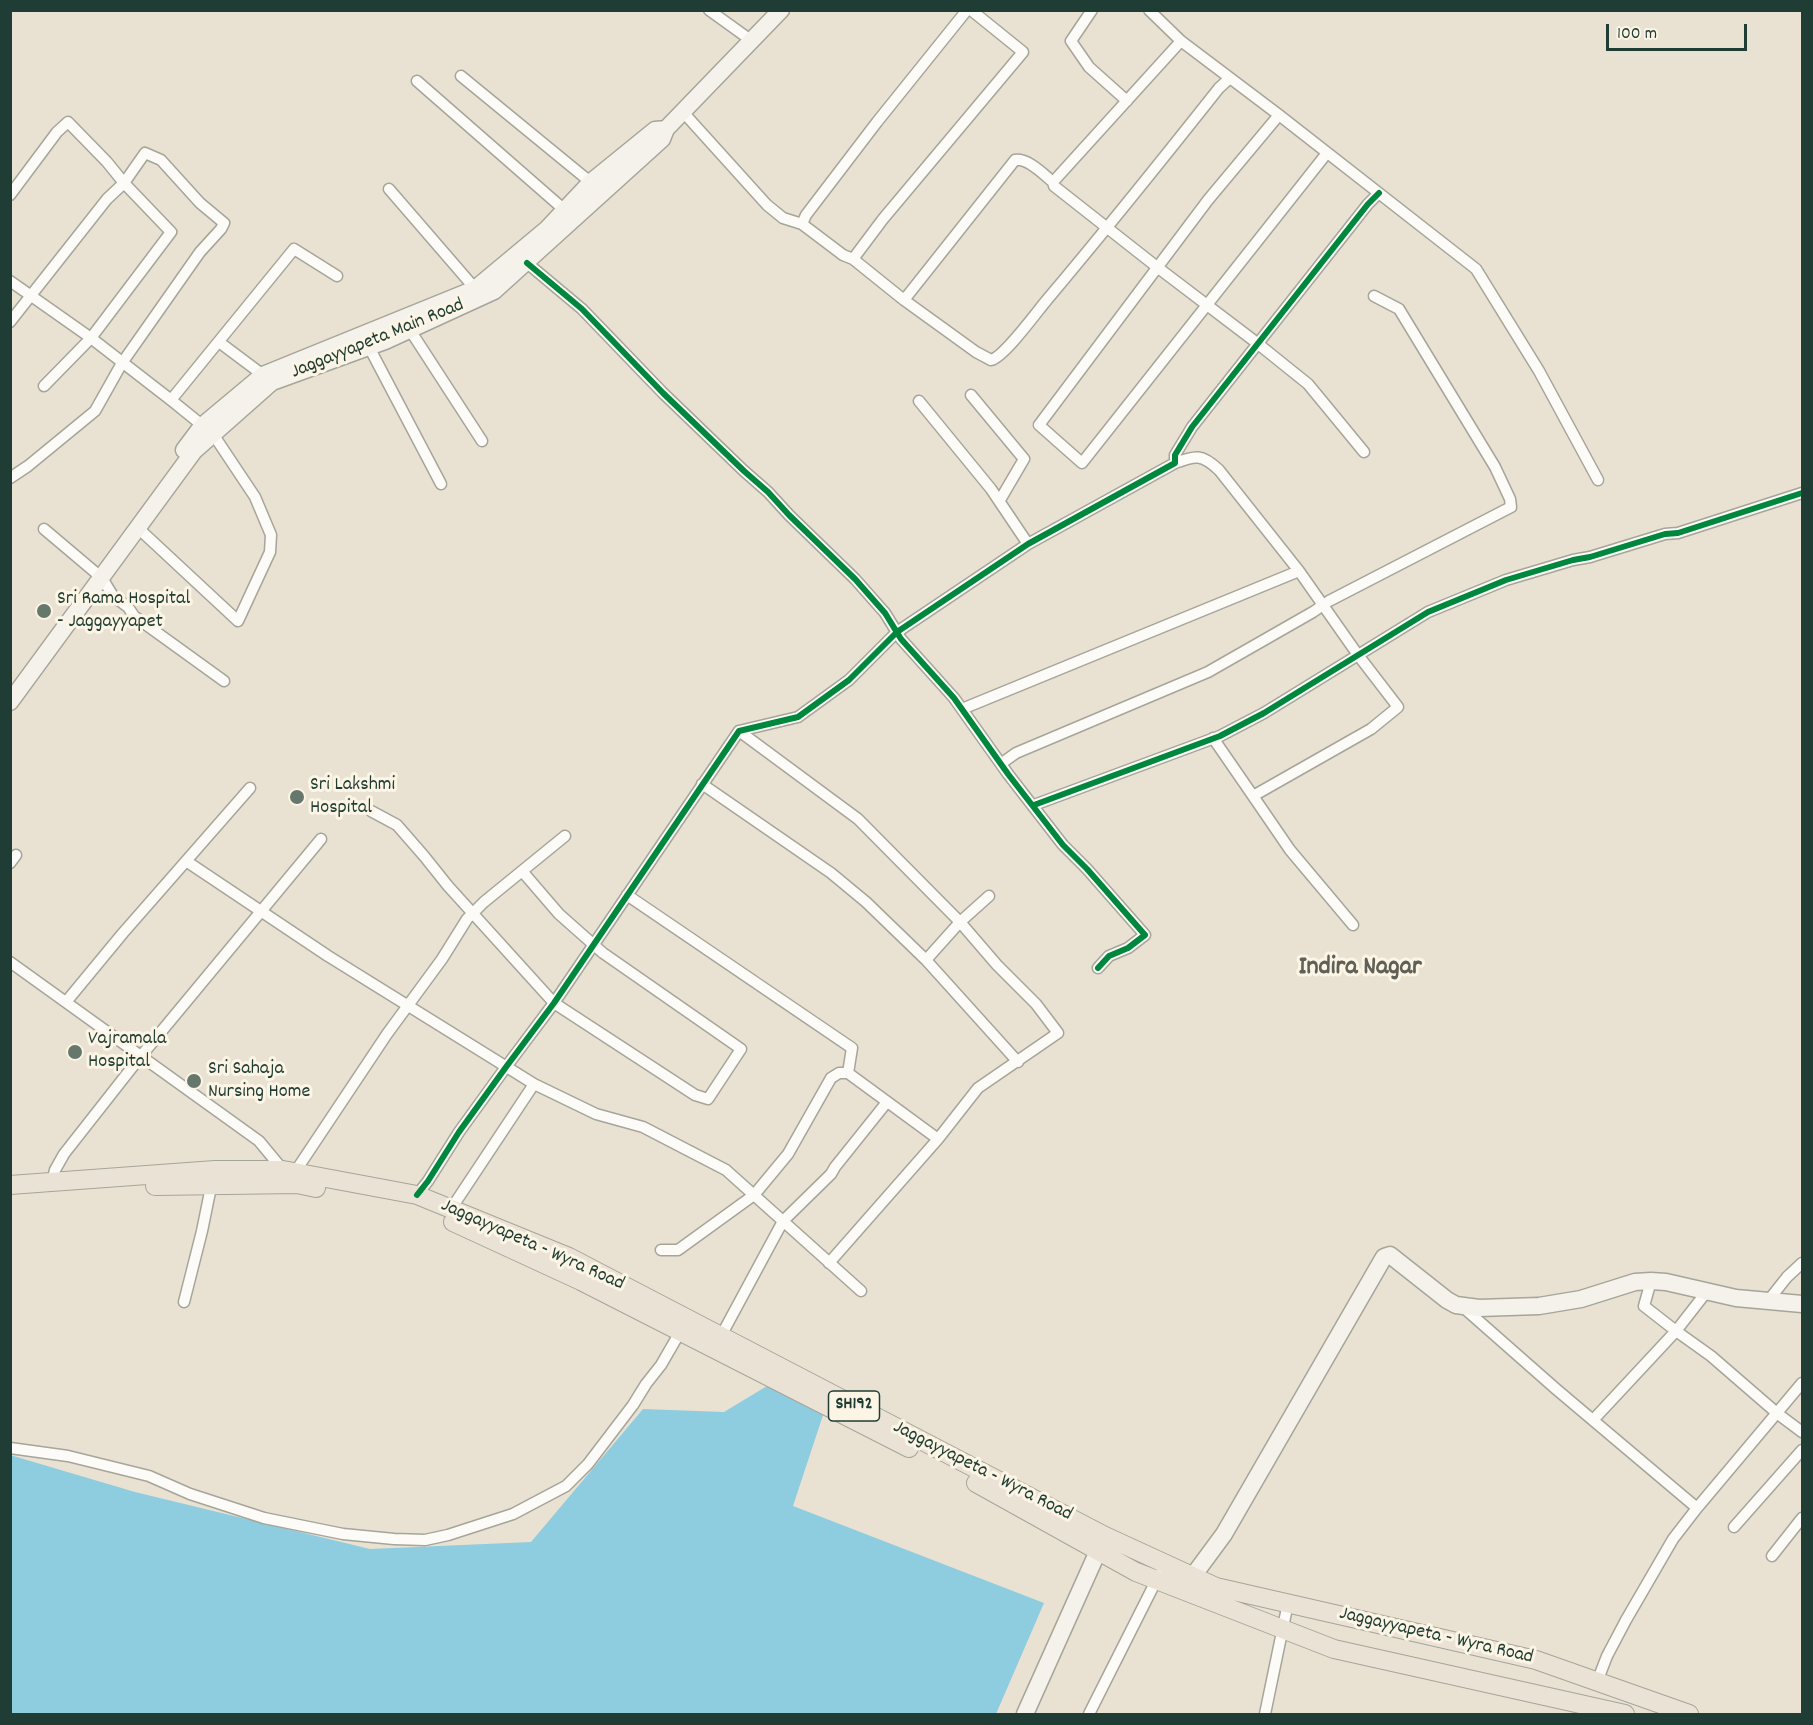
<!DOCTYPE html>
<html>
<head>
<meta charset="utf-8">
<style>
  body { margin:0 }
  #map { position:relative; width:1813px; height:1725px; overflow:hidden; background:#e9e2d2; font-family:Dekko,sans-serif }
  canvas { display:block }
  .frame { position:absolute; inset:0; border:12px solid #1f3d34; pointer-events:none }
  .scale { position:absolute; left:1606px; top:24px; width:141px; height:27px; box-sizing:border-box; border:3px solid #1f3d34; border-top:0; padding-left:8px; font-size:18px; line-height:21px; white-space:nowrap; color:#1f3d34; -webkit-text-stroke:4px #fcf5e5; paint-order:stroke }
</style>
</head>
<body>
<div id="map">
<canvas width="1813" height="1725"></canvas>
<div class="frame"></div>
<div class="scale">100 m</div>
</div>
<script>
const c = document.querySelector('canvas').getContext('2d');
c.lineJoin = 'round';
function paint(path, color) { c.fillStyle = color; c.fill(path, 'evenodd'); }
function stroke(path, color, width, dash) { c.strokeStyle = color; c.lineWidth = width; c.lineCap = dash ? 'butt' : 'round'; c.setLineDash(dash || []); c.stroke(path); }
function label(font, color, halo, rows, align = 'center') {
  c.font = font + ' Dekko,sans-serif'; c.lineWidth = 6; c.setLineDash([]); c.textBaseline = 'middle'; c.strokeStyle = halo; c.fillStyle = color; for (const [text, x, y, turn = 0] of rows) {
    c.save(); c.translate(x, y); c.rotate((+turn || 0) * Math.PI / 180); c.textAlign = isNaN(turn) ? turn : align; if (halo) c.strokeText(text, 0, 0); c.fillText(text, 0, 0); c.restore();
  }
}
paint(new Path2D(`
  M777,1380l49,26 -33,100 251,97 -48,111h-985l-1,-259 125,37 235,57 161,-7 112,-133 81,3z`), '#8eccdf');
const minor = new Path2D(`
  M709,10l43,31
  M1092,10l-21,31 18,26 38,34
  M1149,10l32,31 98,74 197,154 63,102 59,109
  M461,76l133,109
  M417,81l151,132
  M683,112l84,93 16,13 19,6 41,31 10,4 51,41 72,52 15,8c13,-3 45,-47 55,-59 59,-70 116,-141 173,-213l11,-10
  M1279,115l-71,85 -169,225 43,38 245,-310
  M1053,182l128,-141
  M389,189l89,103
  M10,195l47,-63 11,-10 39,40 17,21 47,49 -80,106 -47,48
  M802,224l4,-9 71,-93 90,-112
  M853,259l30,-40 140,-167 -52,-42
  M527,263l55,46 81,84 81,78 24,21 21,23 66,64 30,34 16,26 53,59 54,76 55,71 24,24 58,66 -17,13 -19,8 -11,12
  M10,281l81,57 80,62 42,34 42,63 16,38 -1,17 -32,69 -100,-93
  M904,300l111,-140c13,-2 28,14 38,22l1,4 103,81 100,76 51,41 56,68
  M10,322l97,-123 17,-16 21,-30 16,7 39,43 24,20 -3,6 -21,23 -78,111 -27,48 -67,55 -18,12
  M410,330l72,111
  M219,342l48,36
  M369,347l72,137
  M971,395l53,64 -24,41
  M171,400l123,-151 43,27
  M919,401l72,88 37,55
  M1175,463c21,-8 27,-9 44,7l80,101 59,84 40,52 -27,22 -118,67 -40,-58
  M44,529l58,49 11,18 15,11 6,9 90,65
  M962,709l337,-138
  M739,731l119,88 102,103 37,43 39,39 22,29 -80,55 -40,51 -109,124
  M1002,763l14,-10 192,-81 105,-60 16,-11 182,-94 -1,-8 -15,-32 -96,-158 -25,-13
  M702,784l129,89 35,29 60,58 92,102
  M1253,796l37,54 63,75
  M1034,805l186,-69 44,-23 164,-101 78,-32 67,-20 17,-3 75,-23 13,-1 124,-40
  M371,811l26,14 27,31 24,30 106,117 141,92 13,4 33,-50 -138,-96 -44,-39 -37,-43
  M186,861l142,95 206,128 62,30 47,13 83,43 135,121
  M10,863l6,-8
  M627,895l225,153 -4,25
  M926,960l34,-38 29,-26
  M10,962l249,179 24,29
  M66,1002l57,-69 127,-145
  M295,1172l92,-138 55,-75 25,-40 17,-17 81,-66
  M52,1182l3,-12 9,-16 77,-98 180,-217
  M417,1195l11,-14 31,-49 47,-65 48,-64 185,-272 59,-14 51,-37 48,-48 131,-88 147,-81v-8l17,-28 176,-223 11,-11
  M451,1209l83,-125
  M661,1250h17l76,-55 34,-41 43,-76 8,-5h9l90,66
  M1651,1281l-7,25 32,25 35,25 67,58 24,18
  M1768,1301l19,-24 15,-14
  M184,1302l18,-71 10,-49
  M1464,1308l92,81 141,119
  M721,1336l62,-115 48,-47 4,-7 52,-65
  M1594,1419l82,-88 32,-41
  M10,1448l58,8 81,20 41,18 74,24 79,16 51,5 31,1 23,-5 65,-21 53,-28 22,-22 45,-59 13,-21 15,-19 22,-38
  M1734,1527l68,-77
  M1772,1556l30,-38
  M1597,1682l10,-26 19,-36 47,-81 24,-31 105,-125
  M1089,1714l70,-139
  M1265,1714l23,-111`);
const secondary = new Path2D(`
  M184,450l18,-24 61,-51 212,-86 72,-60 44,-47 64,-52 11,-1
  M10,702l184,-251 78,-69 113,-41 109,-50 168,-152 4,-10 115,-119
  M1193,1576l31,-42 160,-277 6,-2 57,45 9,5 23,3 60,-2 42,-7 54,-17 16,-1 15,1 70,16 66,6
  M1025,1714l78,-174`);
const primary = new Path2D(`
  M10,1185l205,-15h68l134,25 152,62 536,279 111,51 320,73 153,54
  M155,1186l142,-2 19,4
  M453,1222l128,59 328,167
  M976,1483l160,89 198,77 291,65`);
stroke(minor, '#a5a59a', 13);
stroke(secondary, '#a5a59a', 19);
stroke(primary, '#a5a59a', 20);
stroke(minor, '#fcfbf8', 10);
stroke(secondary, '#f5f1eb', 16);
stroke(primary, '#ebe2d6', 18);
stroke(new Path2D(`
  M527,263l55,46 81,84 81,78 24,21 21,23 66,64 30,34 16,26 53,59 54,76 55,71 24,24 58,66 -17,13 -19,8 -11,12
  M1034,805l186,-69 44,-23 164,-101 78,-32 67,-20 17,-3 75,-23 13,-1 124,-40
  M417,1195l11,-14 31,-49 47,-65 48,-64 185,-272 59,-14 51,-37 48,-48 131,-88 147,-81v-8l17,-28 176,-223 11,-11`), '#00873e', 6);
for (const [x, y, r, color] of [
  [44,611,8,"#66776b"],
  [297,797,8,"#66776b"],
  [75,1052,8,"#66776b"],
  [194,1081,8,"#66776b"]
]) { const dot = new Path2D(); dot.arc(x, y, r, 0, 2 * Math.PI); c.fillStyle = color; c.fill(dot); stroke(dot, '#fcf5e5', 2); }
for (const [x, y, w] of [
  [854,1406,51]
]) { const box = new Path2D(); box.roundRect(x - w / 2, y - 15, w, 30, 4.5); c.fillStyle = '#fcf5e5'; c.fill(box); stroke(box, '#1f3d34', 1.5); }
label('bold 18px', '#1f3d34', null, [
  ["SH192",854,1406]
]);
label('20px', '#1f3d34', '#fcf5e5', [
  ["Jaggayyapeta Main Road",378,340,-22],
  ["Jaggayyapeta - Wyra Road",532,1246,24],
  ["Jaggayyapeta - Wyra Road",982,1472,27],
  ["Jaggayyapeta - Wyra Road",1436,1637,13]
]);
label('20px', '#1f3d34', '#fcf5e5', [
  ["Sri Rama Hospital",57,600],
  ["- Jaggayyapet",57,623],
  ["Sri Lakshmi",310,786],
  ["Hospital",310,809],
  ["Vajramala",88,1040],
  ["Hospital",88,1063],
  ["Sri Sahaja",208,1070],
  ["Nursing Home",208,1093]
], 'left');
label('bold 26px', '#5f6058', '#fcf5e5', [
  ["Indira Nagar",1360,969]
]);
</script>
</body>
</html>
